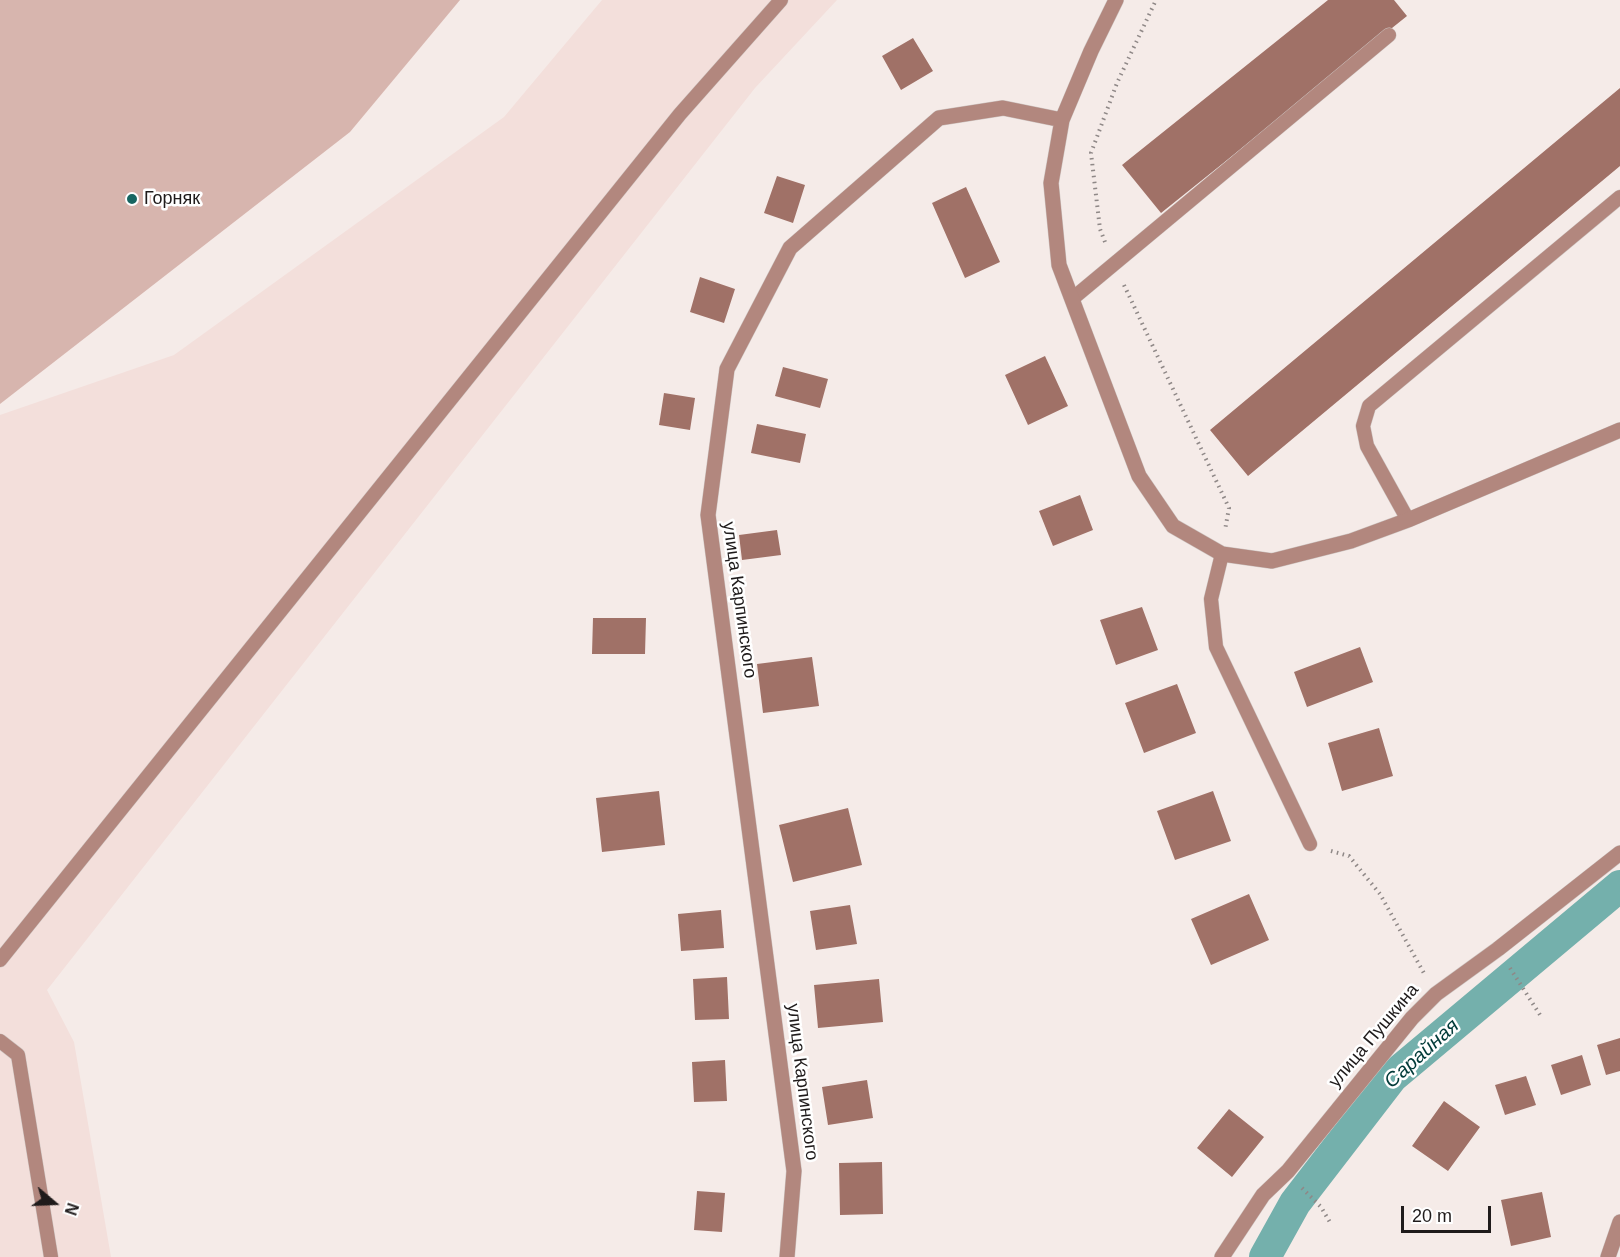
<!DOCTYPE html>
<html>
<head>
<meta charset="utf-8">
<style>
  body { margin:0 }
  #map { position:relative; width:1620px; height:1257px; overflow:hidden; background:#f5ebe8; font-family:Arial,sans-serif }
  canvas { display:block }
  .north { position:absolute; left:24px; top:1173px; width:60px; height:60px; -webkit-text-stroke:4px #fff; paint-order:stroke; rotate:109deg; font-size:16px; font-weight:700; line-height:24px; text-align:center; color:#1f1b1b }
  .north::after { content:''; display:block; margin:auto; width:21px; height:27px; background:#1f1b1b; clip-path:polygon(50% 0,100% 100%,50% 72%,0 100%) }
  .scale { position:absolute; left:1401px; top:1206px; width:90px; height:27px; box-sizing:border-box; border:3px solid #1f1b1b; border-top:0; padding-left:8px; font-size:18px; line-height:21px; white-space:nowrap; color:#1f1b1b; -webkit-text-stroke:4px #fff; paint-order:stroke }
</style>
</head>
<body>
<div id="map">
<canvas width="1620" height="1257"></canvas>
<div class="north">N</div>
<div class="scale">20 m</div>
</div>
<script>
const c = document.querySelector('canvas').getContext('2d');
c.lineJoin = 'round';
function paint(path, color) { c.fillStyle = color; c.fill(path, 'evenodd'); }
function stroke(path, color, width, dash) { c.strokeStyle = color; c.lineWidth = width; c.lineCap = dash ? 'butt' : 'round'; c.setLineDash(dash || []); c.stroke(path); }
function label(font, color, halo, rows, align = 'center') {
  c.font = font + ' Arial,sans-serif'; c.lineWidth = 5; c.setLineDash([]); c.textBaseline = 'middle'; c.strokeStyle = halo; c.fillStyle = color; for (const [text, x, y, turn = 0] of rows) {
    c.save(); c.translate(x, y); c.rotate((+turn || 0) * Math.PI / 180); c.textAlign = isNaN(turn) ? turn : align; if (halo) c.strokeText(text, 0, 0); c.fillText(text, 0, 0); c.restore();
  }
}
paint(new Path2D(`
  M602,0h235l-82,88 -708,902 27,52 37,215h-111v-842l174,-60 330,-238z`), '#f3dfdb');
paint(new Path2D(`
  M0,0h460l-110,132 -350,272z`), '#d7b5ae');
stroke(new Path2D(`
  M1265,1257l30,-54 97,-126 228,-191`), '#74b0ac', 32);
paint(new Path2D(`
  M1328,0h66l13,16 -246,197 -39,-48z
  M913,38l20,33 -32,19 -19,-34z
  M1620,88v78l-372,310 -38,-46z
  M777,176l28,9 -12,38 -29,-10z
  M966,187l34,75 -35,16 -33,-75z
  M700,277l35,12 -11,34 -34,-11z
  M1045,356l23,50 -40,19 -23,-50z
  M783,367l45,12 -8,29 -45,-12z
  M664,393l31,5 -5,32 -31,-5z
  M757,424l49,10 -6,29 -49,-10z
  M1080,495l13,35 -40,16 -14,-35z
  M777,530l4,25 -39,5 -3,-25z
  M1142,607l16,43 -42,15 -16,-45z
  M593,618h53l-1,36h-53z
  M1360,647l13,35 -66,25 -13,-35z
  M812,657l7,49 -56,7 -6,-49z
  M1177,684l19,49 -52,20 -19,-50z
  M1379,728l14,48 -51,15 -14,-48z
  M659,791l6,54 -63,7 -6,-54z
  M1213,791l18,50 -56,19 -18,-49z
  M848,808l14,57 -69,17 -14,-57z
  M1249,894l20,46 -58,25 -20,-46z
  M850,905l7,39 -41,6 -6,-39z
  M721,910l3,38 -43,3 -3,-37z
  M727,977l2,42 -34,1 -2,-41z
  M879,979l4,43 -65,6 -4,-43z
  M1620,1038v33l-14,4 -9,-30z
  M1582,1055l9,30 -30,10 -10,-30z
  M725,1060l2,41 -33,1 -2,-40z
  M1526,1076l10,29 -31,10 -10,-30z
  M867,1080l6,38 -45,7 -6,-38z
  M1444,1101l36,26 -32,44 -36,-25z
  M1229,1109l35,28 -32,40 -35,-29z
  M882,1162l1,52 -43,1 -1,-52z
  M697,1191l28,2 -3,39 -28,-2z
  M1542,1192l9,45 -40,9 -10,-46z`), '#a07167');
const lane = new Path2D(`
  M1072,299l317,-264
  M1408,520l-41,-74 -4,-20 6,-20 251,-209
  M1222,554l-11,45 5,48 94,197
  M0,960l680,-846 101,-114
  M0,1041l18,14 33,202`);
const street = new Path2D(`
  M1116,0l-25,51 -29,69 -11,63 8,82 80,211 34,50 49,28 50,7 79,-20 57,-21 212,-90
  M787,1257l7,-86 -86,-656 19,-146 63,-121 149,-130 64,-10 59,12
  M1222,1257l41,-62 25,-24 124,-153 24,-24 62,-45 122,-96
  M1608,1257l12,-35`);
stroke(lane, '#cec6c3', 15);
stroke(street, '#cec6c3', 16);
stroke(new Path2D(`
  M1105,242l-5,-13 -9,-76 26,-70 39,-83
  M1124,285l105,223 -4,22
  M1331,851l18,5 31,38 45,81
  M1510,968l32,50
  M1302,1188l19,19 10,17`), '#8f8887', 4, [1.5, 4.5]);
stroke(lane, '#b2877e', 14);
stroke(street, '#b2877e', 15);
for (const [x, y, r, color] of [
  [132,199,6,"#176561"]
]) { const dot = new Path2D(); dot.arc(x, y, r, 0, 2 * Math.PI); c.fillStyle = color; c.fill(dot); stroke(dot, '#fff', 2); }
label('18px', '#1f1b1b', '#fff', [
  ["Горняк",144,199]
], 'left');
label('18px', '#1f1b1b', '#fff', [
  ["улица Карпинского",739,600,82],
  ["улица Пушкина",1374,1036,-50],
  ["улица Карпинского",802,1082,83]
]);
label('italic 20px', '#003a38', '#fff', [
  ["Сарайная",1422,1054,-42]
]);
</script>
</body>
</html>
